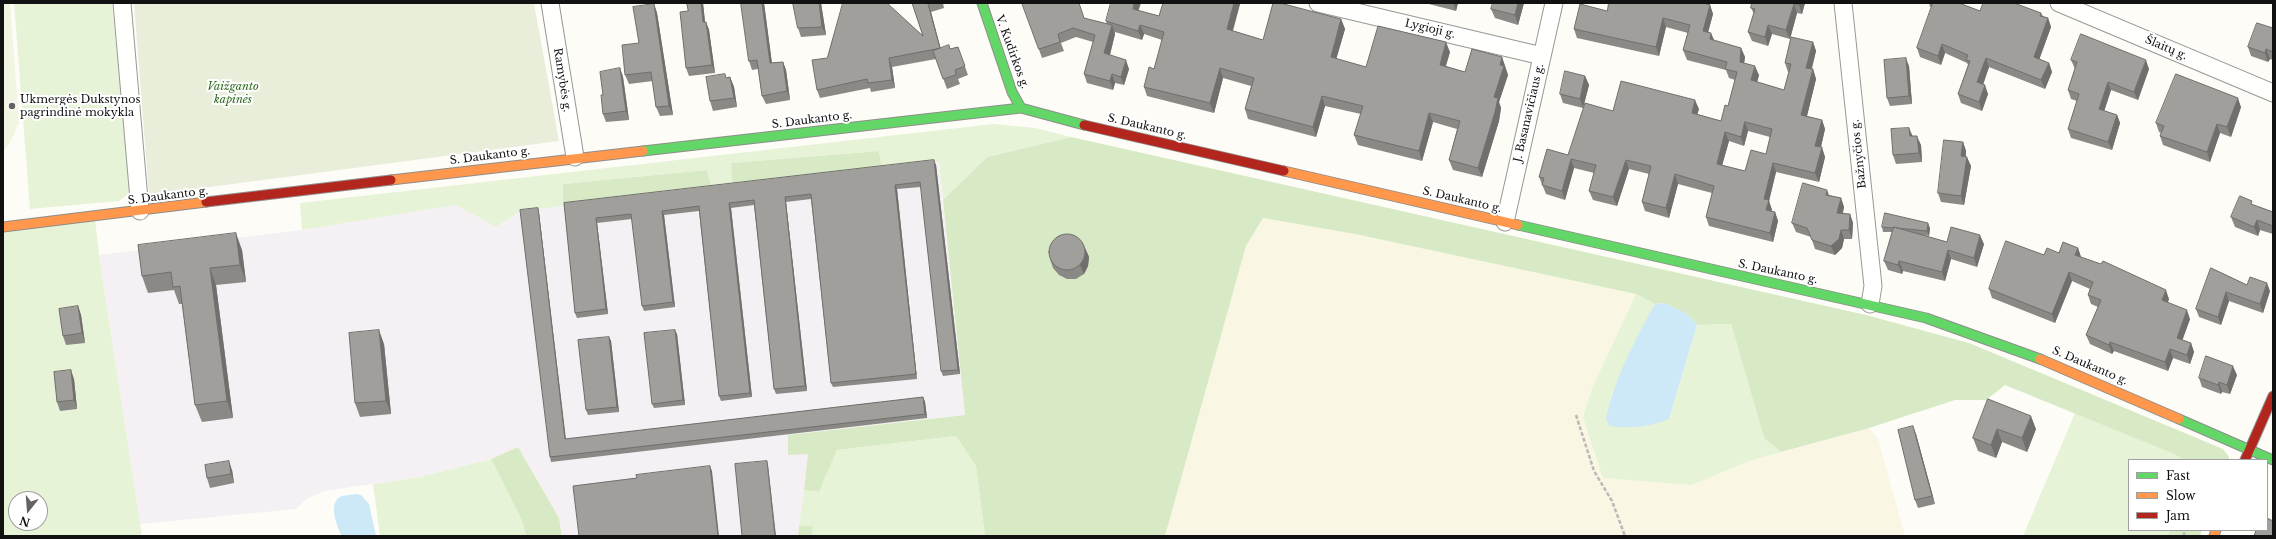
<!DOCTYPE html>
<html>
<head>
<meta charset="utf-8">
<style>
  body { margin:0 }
  #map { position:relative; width:2276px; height:539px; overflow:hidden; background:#fdfcf7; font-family:"Libre Baskerville",serif }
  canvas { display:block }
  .frame { position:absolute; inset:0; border:4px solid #111; pointer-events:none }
  .legend { position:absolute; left:2128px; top:459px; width:140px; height:72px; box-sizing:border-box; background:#fff; border:1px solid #a0a0a0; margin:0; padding:5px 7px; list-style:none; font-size:12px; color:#111 }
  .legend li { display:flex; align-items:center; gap:8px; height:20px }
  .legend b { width:20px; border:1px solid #a0a0a0 }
  .north { position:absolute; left:8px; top:491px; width:40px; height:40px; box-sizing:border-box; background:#fff; border:1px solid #a0a0a0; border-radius:50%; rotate:197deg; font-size:11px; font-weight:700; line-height:16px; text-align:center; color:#111 }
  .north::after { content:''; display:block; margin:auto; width:14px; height:18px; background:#646362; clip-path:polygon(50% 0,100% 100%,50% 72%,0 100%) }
</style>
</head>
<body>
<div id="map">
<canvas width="2276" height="539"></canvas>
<div class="frame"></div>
<ul class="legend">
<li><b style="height:5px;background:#63d668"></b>Fast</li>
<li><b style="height:5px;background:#ff974d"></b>Slow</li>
<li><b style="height:5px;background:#b3261e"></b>Jam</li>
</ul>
<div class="north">N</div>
</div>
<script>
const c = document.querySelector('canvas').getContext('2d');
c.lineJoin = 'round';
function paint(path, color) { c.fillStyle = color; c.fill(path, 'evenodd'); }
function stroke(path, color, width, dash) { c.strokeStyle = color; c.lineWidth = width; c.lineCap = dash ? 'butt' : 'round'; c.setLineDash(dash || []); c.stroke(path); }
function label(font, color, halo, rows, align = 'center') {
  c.font = font + ' "Libre Baskerville",serif'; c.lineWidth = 4; c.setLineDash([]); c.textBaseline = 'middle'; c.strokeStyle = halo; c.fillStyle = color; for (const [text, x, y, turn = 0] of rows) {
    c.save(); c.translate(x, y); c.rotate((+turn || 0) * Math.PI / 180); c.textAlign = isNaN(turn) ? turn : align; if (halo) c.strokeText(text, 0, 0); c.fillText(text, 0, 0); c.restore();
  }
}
paint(new Path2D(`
  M939,162l26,253 -177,20 21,19 -11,82h-236l-3,-18 -41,-71 -27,12 -71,18 -96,14 -16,7 -12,11 -156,15 -41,-269 203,-25 154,-25 40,22 25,-16z`), '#f5f0f3');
paint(new Path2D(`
  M1263,218l92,16 281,60 -44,94 -9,29 109,68 58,-24 119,-33 9,11 27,97h-740l81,-290z`), '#f9f7e4');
paint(new Path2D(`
  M14,3h98l18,185 -3,7 -8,6 -89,8z
  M993,124l42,4 36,9 -84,20 -44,43 -4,-38 -57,7 -3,-18 -148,12 1,23 -20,3 -5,-19 -144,14v22l-42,5 -25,16 -40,-22 -154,25 -2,-27z
  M95,218l4,37 43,281h-139v-308zM16,499h24v24h-24z
  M1636,294l19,10 -45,95 59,20 28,-94 34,-1 33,114 17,14 -31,9 -58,24 -89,-7 -20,-61 9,-29z
  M2075,413l99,41 9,6h-54v70h41l-2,6h-145z
  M956,436l20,30 9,70h-173l1,-10h-14l5,-36 15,2 18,-42z
  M491,459l31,62 4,15h-146l-7,-52 47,-7z`), '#e7f3d7');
paint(new Path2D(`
  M1071,137l795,178 103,28 254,106 6,8v3h-46l-9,-6 -169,-69 -19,15h-31l-86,28 -88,24 -17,-14 -33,-114 -34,1 -10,-11 -22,-11 -10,1 -19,-10 -281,-60 -92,-16 -17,28 -81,290h-180l-9,-70 -20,-30 -119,14 -18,42 -15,-2 4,-36 -20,1v-20l177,-20 -22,-215 44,-43z
  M879,151l3,18 -150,17 -1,-23z
  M707,170l5,19 -149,17v-22z
  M518,447l41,71 3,18h-36l-4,-15 -31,-62z
  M799,526h14l-1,10h-14z
  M2170,530h32l-2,6h-32z`), '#d8eac5');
paint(new Path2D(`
  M134,3h400l25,138 -410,54z`), '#e9eedb');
paint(new Path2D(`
  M3,3h7l9,119 -8,19 -8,11z`), '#f0f6e1');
paint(new Path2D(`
  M1665,303l22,11 10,11 -28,94c-21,8 -38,10 -60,7l-3,-7c8,-40 29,-79 49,-115z
  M356,494l5,1 8,9 7,32h-34c-5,-8 -14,-33 -2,-39 4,-2 11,-2 16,-3z`), '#cde8f7');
const street = new Path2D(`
  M122,3l18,208
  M550,3l25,154
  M1318,3l224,53
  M1843,3l30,283 -3,18
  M2059,3l214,90
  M1505,222l49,-219`);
const fast = new Path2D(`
  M982,3l30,89 9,16
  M643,151l378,-43 63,17
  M1518,225l408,93 114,41
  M2179,419l94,41`);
const slow = new Path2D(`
  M1284,171l234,54
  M391,180l252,-29
  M3,227l203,-25
  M2040,359l139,60
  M2214,536l2,-6`);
const jam = new Path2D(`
  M1084,125l200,46
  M206,202l185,-22
  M2245,460l28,-64`);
stroke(street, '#979795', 19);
stroke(fast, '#8e8d8b', 11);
stroke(slow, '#8e8d8b', 11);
stroke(jam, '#8e8d8b', 11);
stroke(new Path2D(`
  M1576,415l18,56 18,30 13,35
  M2183,536l3,-6`), '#b9b9b8', 2.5, [4, 2]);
stroke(street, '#fffffe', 17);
stroke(fast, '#63d668', 9);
stroke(slow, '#ff974d', 9);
stroke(jam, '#b3261e', 9);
paint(new Path2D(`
  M687,3h16l2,19h1l3,8 6,43 -26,3 -3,-8 2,-57z
  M741,3h23l8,60 11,-1 3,8 4,30 -24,4 -4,-8 -4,-27 -6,1 -3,-9z
  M793,3h28l5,32 -25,2 -3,-9z
  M912,3h31l1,5 -13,4 9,36 10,1 8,-2 10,28 -10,4 2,5 -13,5 -11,-30 -44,8 3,21 -24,4 -1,-4 -50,10 -3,-8 10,-32 96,-22z
  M1022,3l85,21 -1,-3 32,-10 21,5 4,-13h77v1l-7,27 30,9 78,-21 4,10 -9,30 30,8 84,-15 -4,14 19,6 37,-15 6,18 -9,27 2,6 -2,13 -17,56 -29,-7 -4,-10 8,-31 -24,-7 -11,39 -64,-16 -4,-10 7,-21 -36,-8 -9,31 -68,-18 -3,-10 6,-23 -28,-8 -9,35 -67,-17 -3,-9 10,-18 8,-29 -18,-6 -2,6 -27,-8v2l-5,21 19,14 -5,16 -9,-2 -2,7 -26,-7 -3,-9 9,-32 -17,-5 -15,6 3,8 -22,7z
  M1425,3h33l-2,8z
  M1524,3l-6,22 -23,-7 -4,-9z
  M1752,3h53l-3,11 -5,-1 -7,26 -18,-5 -4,12 -16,-5 -4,-9 6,-18 -3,-6z
  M1929,3h30l21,8 61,2 2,3 5,2 3,9 -12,32 10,4 3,9 -7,17 -56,-22 -6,17 5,10 -6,17 -21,-8 -3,-9 10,-29 -1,-2 -22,-10 -4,12 -21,-8 -3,-9 15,-41h-2z
  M654,4l3,9 16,102 -13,1 -4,-9 -3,-26 -24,3 -4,-9 14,-32z
  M1710,5l3,9 -5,18 6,9 27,7 4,9 -1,6 15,12 -2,7 27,8 5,-18h-1l-3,-9 28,-21 3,9 -4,18h1l3,10 -9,37 15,4 3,9 -4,18 4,10 -6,25 -43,-10 -7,29 3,9v1l3,1 3,9 -5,21 -64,-16 -3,-9 6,-24 -34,-9 -9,34 -24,-7 -3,-9 7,-28 -20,-5 -12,37 -24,-6 -4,-9 5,-18 -20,-5 -9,32 -19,-6 -7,-17 29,-22 45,-44 86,-2 -2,5 24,7 7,-15 7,-26 -6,-2 -3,-8 -39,-10 -4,-10 5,-17 -22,-6 -7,29 -82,-18 -3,-9 33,-18zM1748,131l22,6 -4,17 -21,17 -23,-6 7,-24 15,5z
  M2273,28v32l-3,-1 -2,3 -17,-6 -3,-9z
  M2071,60l78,9 -11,31 -27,-10 -7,21 13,4 3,8 -8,27 -41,-12 -3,-9 9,-28 -6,-2 -3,-9 7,-21z
  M1909,66l3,38 -22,2 -3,-8z
  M620,68l3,9 6,43 -23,2 -3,-8z
  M1585,76l4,9 -6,23 -20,-5 -3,-9z
  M730,77l4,10 3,20 -24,4 -3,-10 17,-23z
  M2241,107l-10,30 -11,-4 -10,29 -47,-17 -3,-9 1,-3 -2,-1 -3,-9z
  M1909,128l3,8 9,9 1,17 -26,2 -3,-9z
  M1963,142l3,9v6l5,9 -7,39 -23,-3 -3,-9z
  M936,165l24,209 -17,2 -2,-5 -20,-184 -24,2 20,190 -84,8 -2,-4 -20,-184 -25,3 21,189 -31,3 -2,-5 -20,-184 -23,3 21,189 -31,4 -2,-5 -20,-185 -35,4 11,92 -31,4 -2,-5 -10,-87 -35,4 11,91 -31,4 -2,-5 -11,-110z
  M1829,195l12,3 3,9 -1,7h7l3,9 -1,16h-8l-2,9 -7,7 -20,-6 -4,-12 -15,-5 -4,-9z
  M2254,205l19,7v22l-13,-4 -2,6 -23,-9 -4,-10z
  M538,208l1,5 27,226 357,-42 2,5 2,16 -376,44 -1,-5z
  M1882,227l48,1 -1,8 -7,-1 25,7 37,2 -7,23 -26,-8 -6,22 -42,-10 -1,3 -14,-4 -4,-9 8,-29h-9z
  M1085,248l4,9 -1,9 -4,8 -8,5h-9l-8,-4 -6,-7 -3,-9z
  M2078,248l3,9 88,42 -1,3 22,17 -8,21 9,3 3,9 -4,12 -17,-6 -5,13 -54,-20 -2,3 -22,-10 -4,-9 12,-28 -7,-3 -3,-9 2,-6 -18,-8 -17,42 -63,-25 -3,-9 55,-34z
  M242,250l4,32 -30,3 17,133 -31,4 -7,-17 -13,-101h-3l-5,-14 -26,3 -6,-17z
  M2211,268l36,17 23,6 -7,22 -34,-12 -8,24 -22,-8 -3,-8z
  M78,306l3,9 4,28 -19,2 -3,-9z
  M677,334l8,71 -31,3 -2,-4z
  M609,337l2,4 8,71 -31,3 -2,-5z
  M384,344l7,70 -31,3 -5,-14z
  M2237,375l-7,19 -8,-2 -1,2 -19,-7 -3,-9z
  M74,379l3,30 -17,2 -3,-9z
  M1988,399l48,30 -9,23 -25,-10 -6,16 -18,-7 -5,-13z
  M1916,434l19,70 -17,4 -3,-8z
  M232,470l2,13 -24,5 -3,-10z`), '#8a8986');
paint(new Path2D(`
  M701,3h2l3,28 -3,-9z
  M762,3h2l9,69 -3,-9z
  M819,3h2l5,32 -4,-8z
  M1134,3h7l-5,15 -3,-9z
  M1234,3h6v1l-10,35 -3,-10z
  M1453,3h5l-2,8z
  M1518,3h6l-6,22 -3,-10z
  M1704,3h6l-3,10z
  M1799,3h6l-3,11 -3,-9z
  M654,4l3,9 16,102 -4,-9z
  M928,4l3,8 12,45 -3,-8z
  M1794,4l3,9 -7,26 -4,-9z
  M1710,5l3,9 -7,26 -3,-9z
  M1663,18l3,9 -7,29 -3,-9z
  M2048,18l3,9 -14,39 -3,-9z
  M1341,19l4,10 -11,38 -3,-10z
  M706,22l3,8 6,43 -3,-8z
  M1112,25l3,9 -7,28 -4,-9z
  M1140,25l4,9 -2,6 -4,-9z
  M1768,25l4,9 -4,12 -3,-9z
  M1711,33l4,9 -5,-3z
  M1446,42l4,10 -7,22 -3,-9z
  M1813,42l3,9 -7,26 -3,-9z
  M1942,44l3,9 -4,12 -3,-9z
  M1741,48l4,9 -2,14 -3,-9z
  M2266,49l4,10 -2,3 -3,-9z
  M1502,57l6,18 -9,27 2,6 -2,13 -17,56 -4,-9 16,-71 6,-32z
  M889,58l3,9 3,21 -3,-8z
  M1906,58l3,8 3,38 -3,-8z
  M1986,58l3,9 -8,24 -4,-9z
  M1126,60l3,9 -5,16 -3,-8z
  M2146,60l3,9 -11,31 -4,-8z
  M783,62l3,8 4,30 -3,-9z
  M2049,63l3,9 -7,17 -4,-9z
  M1755,66l4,9 -4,15 -4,-10z
  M620,68l3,9 6,43 -3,-9z
  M1220,68l3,10 -9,35 -4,-10z
  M1813,69l3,10 -11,45 -4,-9z
  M1112,74l3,9 -2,7 -3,-9z
  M1585,76l4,9 -6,23 -3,-9z
  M730,77l4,10 3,20 -3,-9z
  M2108,82l3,8 -9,28 -3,-9z
  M1985,85l3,9 -6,17 -3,-9z
  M1322,96l3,10 -9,31 -3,-10z
  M2238,98l3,9 -10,30 -4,-10z
  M1695,100l4,9 -4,13 -3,-9z
  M1429,113l4,9 -11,39 -3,-10z
  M2117,115l3,8 -8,27 -4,-8z
  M1822,120l3,9 -6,26 -4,-9z
  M1745,122l3,9 -4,15 -3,-9z
  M2217,124l3,9 -10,29 -3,-10z
  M1909,128l4,9 -3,-1z
  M1725,132l4,9 -9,32 -3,-9z
  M1917,136l4,9 1,17 -3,-9z
  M1963,142l3,9 -1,15 -4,-10z
  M1822,147l3,10 -6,25 -4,-9z
  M1967,157l4,9 -7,39 -3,-9z
  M1571,159l3,9 -9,32 -3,-9z
  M934,160l2,5 24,209 -2,-4z
  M1626,160l3,9 -12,37 -4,-9z
  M1773,163l3,9 -7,29 3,9 -2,9 -4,-9 -2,-11z
  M1675,174l3,10 -9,34 -3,-10z
  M895,185l2,4 20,190 -1,-5z
  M1827,190l3,8 -4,-3z
  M785,197l1,5 21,189 -2,-5z
  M1841,198l3,9 -4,15 -3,-9z
  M729,203l2,5 21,189 -2,-4z
  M538,208l1,5 27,230 -1,-4z
  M662,211l2,4 11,92 -2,-5z
  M1775,212l3,9 -5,21 -3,-9z
  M1850,214l3,9 -1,16 -3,-9z
  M596,218l1,5 11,91 -2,-5z
  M2257,220l3,10 -2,6 -4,-9z
  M1928,223l2,5 -1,8 -2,-5z
  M1841,230l3,9 -2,9 -7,7 -4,-9z
  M236,233l6,17 4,32 -6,-17z
  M1980,235l4,9 -7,23 -3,-9z
  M1085,248l4,9 -1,9 -4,8 -4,-9z
  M2078,248l3,9 -6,-2z
  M1948,250l3,9 -6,22 -3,-9z
  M1899,261l4,10 -1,3 -4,-9z
  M210,268l6,17 17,133 -6,-17z
  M2069,272l3,9 -17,42 -3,-9z
  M2267,283l3,8 -7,22 -3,-9z
  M2166,290l3,9 -4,10 -3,-9z
  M2226,292l3,9 -8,24 -3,-8z
  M78,306l3,9 4,28 -3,-10z
  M2187,310l3,9 -10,28 -3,-9z
  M379,330l5,14 7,70 -5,-13z
  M675,330l2,4 8,71 -2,-5z
  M609,337l2,4 8,71 -2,-5z
  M2110,342l4,9 -2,3 -3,-9z
  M2191,343l3,9 -4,12 -3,-9z
  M2170,349l3,9 -5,13 -3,-9z
  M2233,366l4,9 -7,19 -3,-9z
  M71,370l3,9 3,30 -3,-9z
  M2219,382l3,10 -1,2 -3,-9z
  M923,397l2,5 2,16 -2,-4z
  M2031,416l5,13 -9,23 -5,-14z
  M1913,426l3,8 19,70 -3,-8z
  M1997,429l5,13 -6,16 -5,-13z
  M229,461l3,9 2,13 -3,-9z
  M767,461l1,4 8,71h-1z
  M710,466l2,5 7,65h-1z`), '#716f6d');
const building = new Path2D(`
  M687,3h14l2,19h3l6,43 -26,3 -6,-56 8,-1z
  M741,3h21l8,60 13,-1 4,29 -25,5 -5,-36 -8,1z
  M793,3h26l3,24 -24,1z
  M843,3h44l36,33 -11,-33h18l-2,1 12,44 -4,1 -47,9 3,22 -24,3 -1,-4 -50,11 -5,-30 15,-2z
  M1022,3h57l5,15 28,7 -8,28 22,7 -5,17 -9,-3 -2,7 -26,-7 11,-39 -22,-7 -15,6 2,8 -21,7z
  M1111,3h23l-1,6 26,7 4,-13h71l-7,26 36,11 10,-37h7l61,16 -10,38 35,10 12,-41 68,16 -6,23 25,7 7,-23 30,8 -2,8 4,1 -10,31 4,1 -3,14 -17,56 -29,-8 11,-39 -31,-8 -10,38 -65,-16 9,-29 -41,-10 -9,31 -68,-18 9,-31 -34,-10 -10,35 -66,-16 5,-20 5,2 10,-37 -24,-7 -2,6 -32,-10z
  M1493,3h25l-3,12 -24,-6z
  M1609,3h95l6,2 -7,26 8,2 -1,6 31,9 -1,14 15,4 -4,14 33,10 7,-26 -6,-1 6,-26 22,5 -7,26 7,1 -12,46 21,5 -7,26 7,1 -7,26 -42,-10 -9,36 5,1 -3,10 9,2 -5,21 -64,-16 8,-31 -39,-12 -9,34 -24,-6 9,-36 -25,-6 -13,37 -24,-6 7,-26 -25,-6 -9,32 -20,-6 2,-7 -5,-1 8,-28 21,6 17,-52 28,8 8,-30 74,19 -3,13 29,8 4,-16 3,1 9,-34 -12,-3 2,-7 -44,-12 7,-25 -27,-7 -7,29 -82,-18 6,-25 27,7zM1745,122l27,7 -6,25 -15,-4 -6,21 -28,-7 8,-32 16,5z
  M1752,3h47v2l-5,-1 -8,26 -18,-5 -3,12 -17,-5 7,-23 -4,-1z
  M1933,3h26l21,8 3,-8h31l27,10 -1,3 8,2 -14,39 15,6 -8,17 -55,-22 -9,24 8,3 -6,17 -21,-8 12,-33 -4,-1 2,-5 -26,-11 -4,12 -21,-8z
  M654,4l15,102 -13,1 -5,-35 -26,3 -3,-30 17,-2 -6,-36z
  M2257,23l16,5v24l-7,-3 -1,4 -17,-6z
  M2081,34l65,26 -12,32 -26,-10 -9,27 18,6 -9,27 -40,-13 11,-35 -11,-4 9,-28 -6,-2z
  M949,45l1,4 8,-2 7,19 -10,4 1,5 -13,4 -10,-28z
  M1906,58l3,38 -22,2 -3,-38z
  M620,68l6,43 -23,3 -2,-19h2l-3,-23z
  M1565,71l20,5 -5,23 -20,-5z
  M725,74l1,4 4,-1 4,21 -24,3 -4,-24z
  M2176,74l62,24 -11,29 -10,-3 -10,28 -47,-16 4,-10 -8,-3z
  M1909,128l1,8h7l2,17 -26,2 -2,-26z
  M1944,140l19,2 -2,14 6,1 -6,39 -23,-3z
  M934,160l24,210 -17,1 -21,-189 -25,3 21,189 -85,9 -20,-189 -26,3 20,189 -31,3 -20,-189 -25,3 21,190 -31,3 -20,-190 -37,5 11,91 -31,4 -11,-92 -35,4 10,91 -31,4 -11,-110z
  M1803,183l24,7 -1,5 15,3 -4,15 13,1 -1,16h-8l-2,9 -8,7 -19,-6 -5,-12 -15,-5z
  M2240,196l12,5 -1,3 22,8v14l-16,-6 -3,7 -23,-10z
  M538,208l27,231 358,-42 2,17 -375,43 -30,-247z
  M1885,213l43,10 -1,8 -30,-3 -3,-1 -1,1 -11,-1z
  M1894,227l53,15 4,-15 29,8 -6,23 -26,-8 -6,22 -43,-11 -1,4 -14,-4z
  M236,233l4,32 -30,3 17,133 -32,4 -15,-119 -7,1 -2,-15 -29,4 -4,-31z
  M1049 252a18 18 0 1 1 36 0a18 18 0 1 1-36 0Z
  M2006,241l38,14 3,-7 12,5 4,-11 15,6 -3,7 26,9 2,-3 63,29 -4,10 25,10 -10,28 14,5 -4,12 -17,-6 -5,13 -55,-20 -1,3 -23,-10 15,-35 -13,-5 5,-13 -24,-10 -17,42 -63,-25z
  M2211,268l36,17 3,-8 17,6 -7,21 -34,-12 -8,25 -22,-8z
  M78,306l4,27 -19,3 -4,-27z
  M379,330l7,71 -31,2 -6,-70z
  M675,330l8,70 -31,4 -8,-71z
  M609,337l8,70 -31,3 -8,-70z
  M2206,356l27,10 -6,19 -8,-3 -1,3 -19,-7z
  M71,370l3,30 -17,2 -3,-30z
  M1988,399l43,17 -9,22 -25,-9 -6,16 -18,-7z
  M1913,426l19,70 -17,4 -17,-70z
  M229,461l2,13 -24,4 -2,-13z
  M767,461l8,75h-33l-7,-72z
  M710,466l8,70h-139l-6,-50 64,-8 -1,-3z
  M2267,518l6,3v15h-19l2,-6h11z`);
paint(building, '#a19f9c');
stroke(building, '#716f6d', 1);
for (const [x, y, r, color] of [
  [12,106,4,"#646362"]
]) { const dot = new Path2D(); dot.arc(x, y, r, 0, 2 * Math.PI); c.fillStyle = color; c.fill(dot); stroke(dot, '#fff', 1.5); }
label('11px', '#111', '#fff', [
  ["Lygioji g.",1430,29,13],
  ["Šlaitų g.",2166,48,23],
  ["V. Kudirkos g.",1012,52,70],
  ["Ramybės g.",562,80,81],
  ["J. Basanavičiaus g.",1529,113,-77],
  ["S. Daukanto g.",812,120,-7],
  ["S. Daukanto g.",1147,127,13],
  ["Bažnyčios g.",1859,154,-96],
  ["S. Daukanto g.",490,156,-7],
  ["S. Daukanto g.",168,196,-7],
  ["S. Daukanto g.",1462,200,13],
  ["S. Daukanto g.",1778,272,12],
  ["S. Daukanto g.",2090,366,23]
]);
label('italic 11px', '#2f6b1f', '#fff', [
  ["Vaižganto",233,87],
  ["kapinės",233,100]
]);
label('11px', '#111', '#fff', [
  ["Ukmergės Dukstynos",20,100],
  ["pagrindinė mokykla",20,113]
], 'left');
</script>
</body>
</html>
